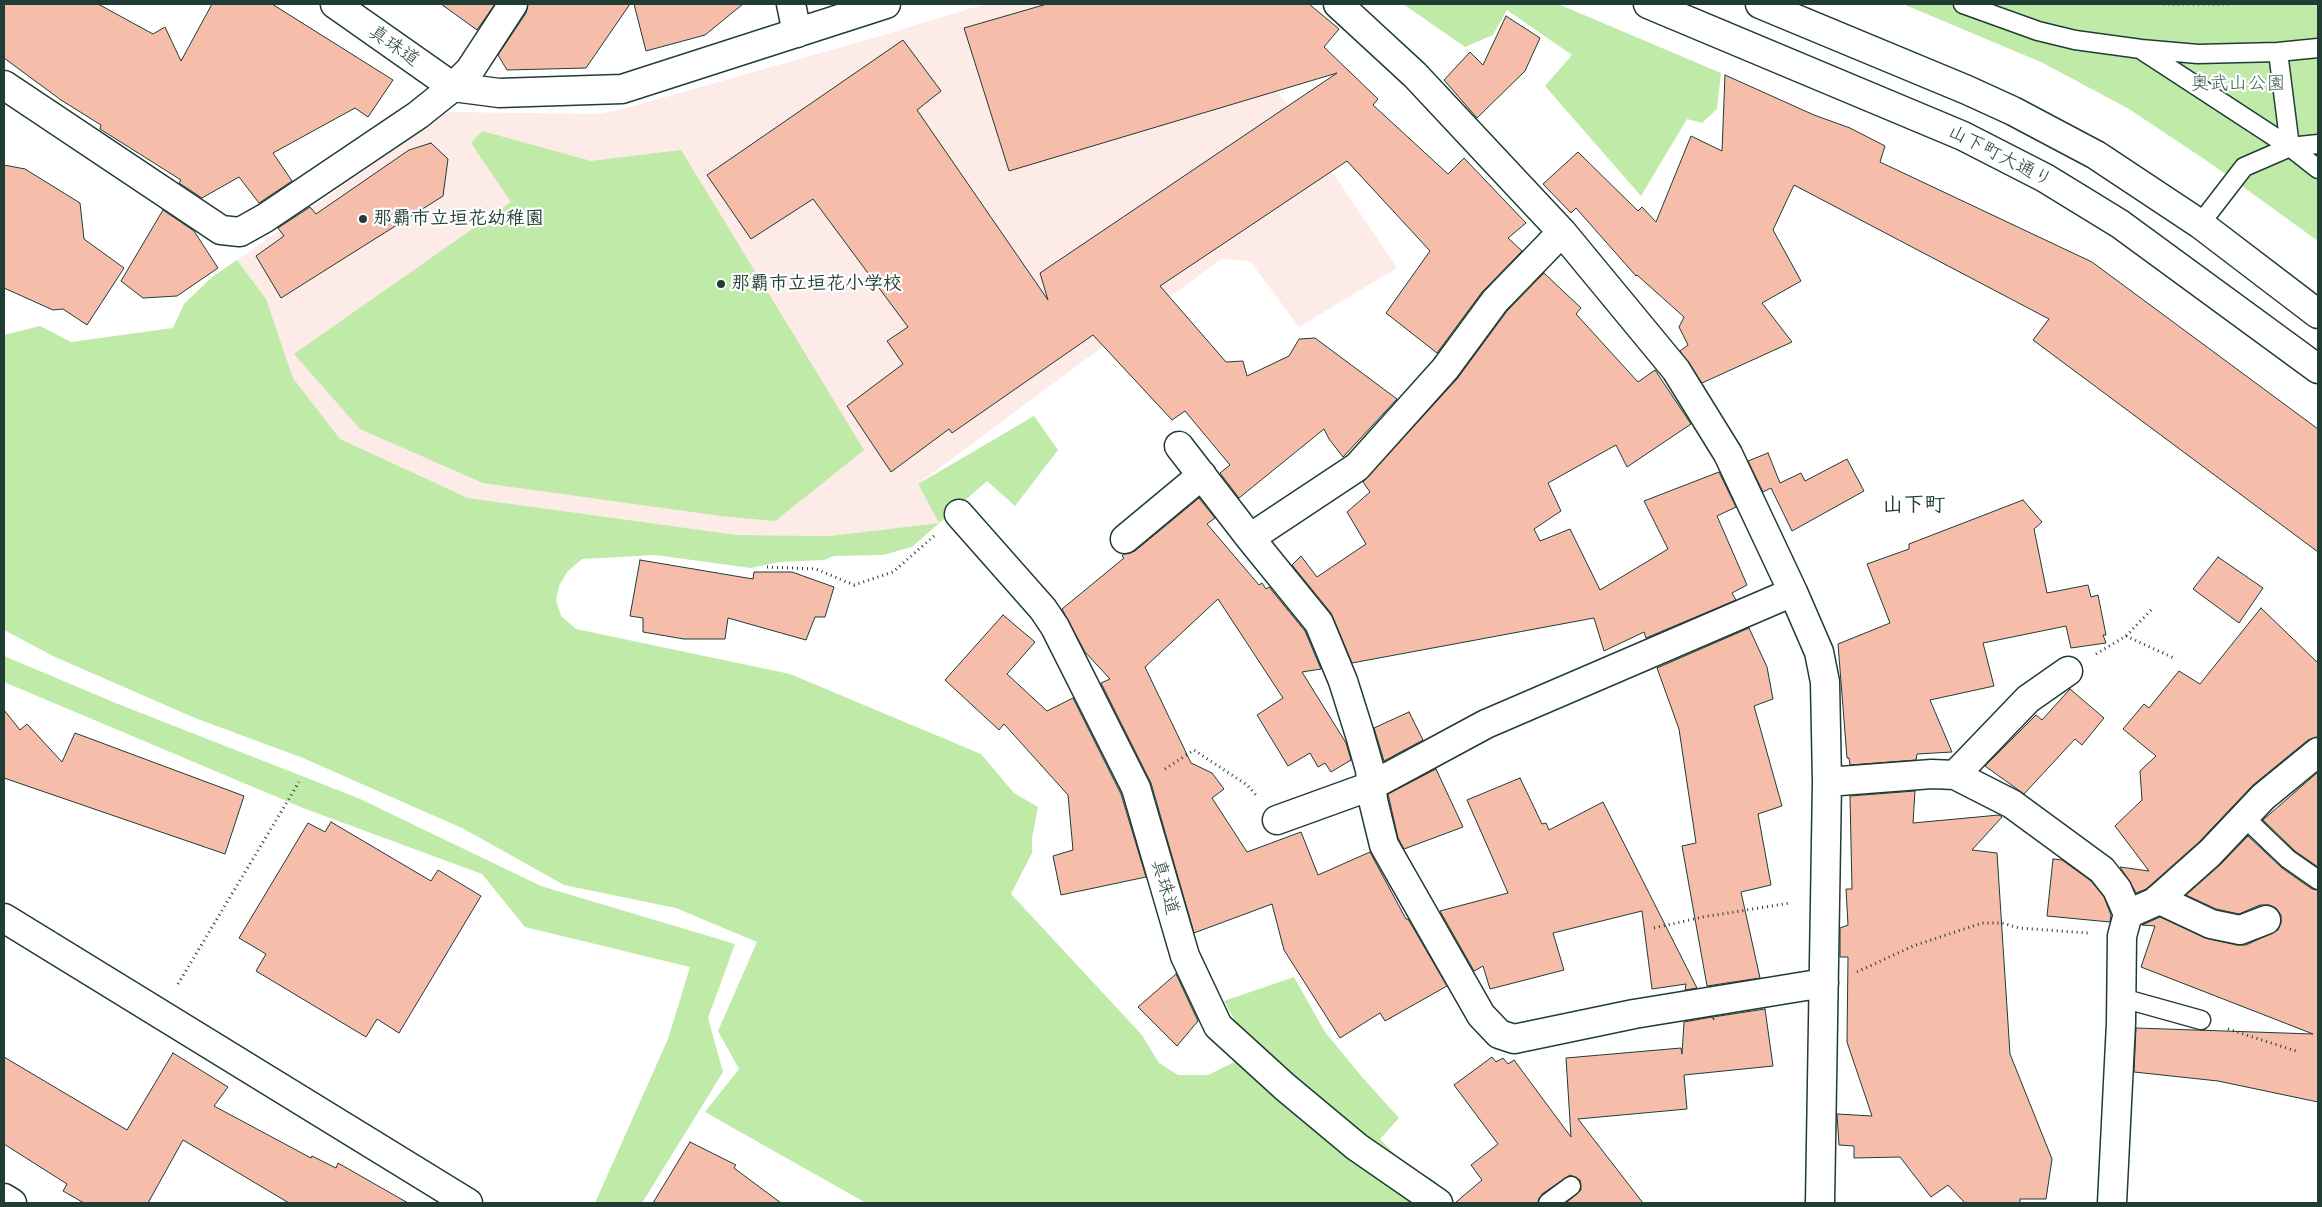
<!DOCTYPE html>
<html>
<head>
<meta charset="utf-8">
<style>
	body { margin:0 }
	#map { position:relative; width:2322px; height:1207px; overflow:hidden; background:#fff; font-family:"Comic Neue",sans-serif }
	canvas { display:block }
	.frame { position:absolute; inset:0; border:5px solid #1f3d34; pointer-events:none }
</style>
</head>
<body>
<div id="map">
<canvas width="2322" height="1207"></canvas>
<div class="frame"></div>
</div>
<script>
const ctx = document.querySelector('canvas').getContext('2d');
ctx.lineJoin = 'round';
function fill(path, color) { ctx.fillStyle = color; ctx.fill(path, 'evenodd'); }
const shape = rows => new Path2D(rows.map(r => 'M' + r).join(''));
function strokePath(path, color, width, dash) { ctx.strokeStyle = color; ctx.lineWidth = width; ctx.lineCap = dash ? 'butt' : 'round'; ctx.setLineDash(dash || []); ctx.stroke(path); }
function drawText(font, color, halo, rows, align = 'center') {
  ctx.font = font + ' "Comic Neue","Klee One",sans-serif'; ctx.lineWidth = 4.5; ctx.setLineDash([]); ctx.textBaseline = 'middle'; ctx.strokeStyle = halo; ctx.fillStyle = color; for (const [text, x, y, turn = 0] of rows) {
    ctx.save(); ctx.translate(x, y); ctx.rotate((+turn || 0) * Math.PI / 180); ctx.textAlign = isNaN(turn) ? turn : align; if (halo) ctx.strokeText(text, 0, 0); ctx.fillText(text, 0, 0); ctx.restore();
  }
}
fill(shape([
	[985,4,1219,4,1397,268,1299,327,1250,261,1221,259,918,484,939,523,830,536,737,535,468,498,340,439,293,378,266,299,237,260,448,112,597,114,623,109,877,37]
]), '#fcebe6');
fill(shape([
	[1403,4,1558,4,1721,73,1717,109,1702,123,1687,119,1641,196,1545,86,1572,55,1507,10,1493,35,1465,47],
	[1903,4,2318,4,2318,241,2210,163,2129,109,2043,63],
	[482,131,591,161,681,150,864,450,775,521,721,516,483,483,360,429,294,354,511,202,471,143],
	[237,260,266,299,293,378,340,439,468,498,737,535,830,536,939,523,918,484,1034,416,1058,450,1015,506,987,481,912,547,883,555,834,556,824,560,779,562,751,568,655,555,582,559,567,572,559,586,556,600,561,616,576,629,790,674,981,754,1014,793,1038,807,1032,838,1032,853,1011,894,1142,1035,1159,1063,1178,1075,1208,1075,1253,1053,1224,1001,1294,977,1325,1032,1362,1077,1399,1118,1380,1139,1400,1160,1436,1182,1456,1203,866,1203,705,1112,739,1069,718,1031,757,942,676,908,564,885,464,829,303,758,195,718,55,657,4,630,4,335,40,326,71,342,173,328,184,304,212,277],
	[4,656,118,704,358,798,541,886,735,944,708,1018,723,1072,642,1203,595,1203,668,1039,690,967,525,927,482,874,303,808,4,682]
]), '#bfeaa7');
const building = shape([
	[4,4,98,4,153,34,165,27,181,61,212,4,272,4,393,80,368,117,355,108,273,153,292,181,259,203,239,177,202,198,179,183,181,180,100,129,101,125,61,100,4,58,4,4],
	[441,4,495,4,477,30,441,4],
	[528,4,630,4,586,68,507,70,498,55,526,13,528,4],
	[634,4,743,4,705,35,646,51,634,4],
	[1047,4,1309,4,1339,29,1324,47,1378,99,1373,105,1448,174,1464,158,1526,223,1508,238,1522,251,1482,292,1437,353,1386,313,1430,251,1347,161,1160,286,1226,362,1243,361,1247,376,1289,356,1299,339,1315,338,1397,399,1343,457,1329,439,1324,429,1239,498,1220,473,1230,465,1185,411,1172,420,1093,335,952,433,949,429,891,472,847,406,903,364,887,341,908,327,813,199,751,239,707,175,903,40,941,91,917,110,1048,300,1040,273,1337,73,1009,171,964,28,1047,4],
	[1506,16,1540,38,1525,71,1477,118,1444,80,1470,52,1483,65,1506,16],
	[1725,75,1814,115,1850,128,1885,146,1880,162,2092,262,2318,429,2318,552,2033,340,2049,319,1794,185,1773,230,1801,281,1762,303,1792,342,1702,383,1680,351,1688,345,1679,327,1684,317,1637,275,1636,276,1576,208,1571,213,1543,184,1578,152,1638,211,1642,207,1656,222,1691,136,1722,151,1725,75],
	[431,143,448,159,443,196,281,298,256,256,284,236,278,228,310,207,316,214,409,150,431,143],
	[4,165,25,169,80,203,84,239,124,268,87,325,63,309,53,310,4,288,4,165],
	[163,210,194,231,218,268,177,296,143,298,121,281,163,210],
	[1544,273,1581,308,1576,314,1638,382,1655,370,1691,424,1627,467,1616,445,1548,483,1561,511,1534,529,1540,541,1570,529,1600,590,1668,549,1644,501,1719,472,1736,507,1717,516,1747,585,1732,593,1736,600,1646,638,1644,632,1604,651,1594,618,1352,663,1331,613,1292,565,1301,556,1317,577,1366,544,1347,512,1370,492,1363,482,1457,379,1507,311,1544,273],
	[1768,453,1780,483,1801,473,1805,481,1847,459,1864,491,1792,531,1771,488,1763,492,1748,461,1768,453],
	[1199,498,1215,518,1207,524,1259,585,1262,583,1266,589,1269,587,1305,631,1321,669,1302,672,1346,743,1351,760,1331,772,1325,763,1318,767,1310,753,1288,766,1257,715,1283,698,1218,599,1145,667,1191,763,1212,773,1224,789,1212,798,1247,852,1301,832,1318,875,1370,852,1406,919,1408,919,1447,986,1385,1021,1380,1013,1340,1038,1284,950,1272,904,1194,933,1151,783,1101,683,1110,679,1085,652,1062,609,1124,558,1122,556,1124,554,1135,551,1199,498],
	[2023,500,2042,522,2034,529,2047,593,2088,585,2091,597,2098,595,2106,635,2103,635,2106,643,2071,648,2066,626,1983,643,1994,686,1930,700,1952,752,1917,754,1916,760,1850,765,1849,758,1847,758,1838,644,1890,623,1867,564,1909,549,1909,544,2023,500],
	[2218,557,2263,588,2239,623,2193,589,2218,557],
	[640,560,753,579,754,572,792,572,834,587,825,617,815,617,806,640,728,618,725,639,684,639,643,632,643,618,630,616,640,560],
	[2261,608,2318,663,2318,737,2308,740,2253,785,2199,842,2146,889,2136,893,2129,880,2120,867,2149,871,2115,826,2142,800,2140,771,2156,756,2123,729,2144,704,2149,708,2179,671,2200,684,2261,608],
	[1003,615,1035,642,1007,674,1047,711,1073,698,1121,794,1146,877,1061,895,1053,856,1073,850,1068,795,1004,724,999,730,945,680,1003,615],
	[1749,628,1767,667,1773,699,1754,706,1782,806,1758,814,1771,885,1741,892,1760,978,1707,986,1682,846,1696,843,1679,729,1657,668,1749,628],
	[2070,689,2104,718,2082,745,2075,739,2024,794,1985,766,2036,715,2042,720,2070,689],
	[4,710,20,730,27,724,62,762,75,733,244,796,225,854,4,778,4,710],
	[1409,712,1423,740,1384,761,1374,728,1409,712],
	[1436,769,1463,827,1404,849,1398,838,1388,794,1436,769],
	[2318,772,2318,867,2295,851,2263,820,2318,772],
	[1520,778,1542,824,1546,823,1549,830,1603,802,1697,988,1685,990,1686,984,1652,989,1642,911,1553,933,1564,970,1490,989,1483,966,1474,971,1440,911,1508,893,1467,800,1520,778],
	[1915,791,1913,823,1999,815,2002,817,1972,850,1997,853,2010,1054,2052,1159,2046,1199,2020,1199,2020,1203,1965,1203,1948,1185,1931,1197,1900,1157,1854,1158,1854,1146,1839,1145,1837,1114,1872,1116,1847,1042,1848,957,1840,957,1840,928,1848,925,1846,889,1852,889,1850,796,1915,791],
	[331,822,431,881,438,870,481,896,399,1033,377,1019,366,1037,256,971,266,954,239,938,308,823,325,832,331,822],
	[2248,836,2282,868,2312,889,2318,890,2318,1102,2218,1081,2134,1072,2136,1028,2313,1034,2141,967,2155,926,2142,925,2160,917,2205,938,2237,945,2246,945,2278,930,2281,923,2281,915,2276,908,2269,905,2260,905,2239,914,2216,909,2186,895,2220,865,2248,836],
	[2053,859,2062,860,2091,881,2104,897,2111,915,2110,922,2047,916,2053,859],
	[1176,974,1198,1021,1177,1046,1138,1007,1176,974],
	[1765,1009,1773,1066,1684,1075,1687,1109,1578,1119,1643,1203,1566,1203,1581,1190,1580,1180,1570,1175,1542,1194,1538,1203,1455,1203,1482,1180,1471,1165,1498,1144,1454,1085,1492,1057,1496,1062,1503,1058,1508,1064,1514,1060,1571,1137,1566,1058,1681,1048,1682,1054,1684,1022,1712,1017,1714,1020,1713,1017,1765,1009],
	[173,1053,228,1087,214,1106,311,1158,312,1156,336,1168,338,1163,408,1203,289,1203,183,1140,148,1203,84,1203,63,1191,67,1184,4,1144,4,1057,127,1130,173,1053],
	[690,1142,736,1165,734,1168,781,1203,653,1203,690,1142]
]);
fill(building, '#f5bdaa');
strokePath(building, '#1f3d34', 1);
const lane = shape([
	[1963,4,2038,31,2075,40,2141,49,2198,54,2278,52,2318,48],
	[2143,51,2290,147,2318,169],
	[2290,147,2318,144],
	[2200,224,2244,167,2290,147,2278,52],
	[2244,817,2288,859,2318,880],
	[2122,998,2201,1020],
	[1548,1203,1571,1186]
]);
const street = shape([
	[335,4,453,87,499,93,622,89,886,4],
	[791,4,797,33],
	[1338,4,1415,75,1562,232,1676,370,1728,454,1793,592,1819,652,1825,682,1827,782,1820,1203],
	[4,85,221,230,240,232,265,218,418,115,453,87,470,70,513,4],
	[1179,446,1250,538,1319,623,1343,681,1360,735,1370,770,1373,800,1384,845,1481,1015,1499,1034,1514,1039,1634,1014,1824,983],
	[959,514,1043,609,1055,627,1136,788,1185,956,1218,1026,1285,1087,1357,1147,1438,1203],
	[1250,538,1357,467,1445,369,1495,301,1562,232],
	[1125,539,1202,475],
	[1955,775,2028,699,2068,671],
	[1827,782,1932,774,1955,775,2012,804,2102,870,2117,889,2128,914,2122,936,2121,1023,2112,1203],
	[1277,820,1371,786,1486,724,1793,592],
	[2158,899,2211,924,2240,930,2266,920],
	[2128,914,2155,902,2210,853,2263,797,2318,752],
	[4,918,468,1203]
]);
const secondary = shape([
	[4,1198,12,1203]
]);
const primary = shape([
	[1648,4,1963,136,2045,178,2120,224,2318,369],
	[1760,4,1967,90,2013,111,2096,155,2200,224,2318,314]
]);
strokePath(lane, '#1f3d34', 21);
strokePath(street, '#1f3d34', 31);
strokePath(secondary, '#1f3d34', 31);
strokePath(primary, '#1f3d34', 31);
strokePath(shape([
	[2163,4,2230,4],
	[767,567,816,569,854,585,893,572,934,536],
	[2126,636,2176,659],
	[2096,654,2126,636,2153,608],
	[1165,769,1194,750,1247,785,1256,795],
	[1654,928,1703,917,1790,903],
	[1857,972,1913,946,1982,923,2002,923,2019,928,2088,933],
	[178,984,299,782],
	[2228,1029,2299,1052]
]), '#1f3d34', 3, [1, 4]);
strokePath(lane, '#fff', 18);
strokePath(street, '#fff', 28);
strokePath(secondary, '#fff', 28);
strokePath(primary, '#fff', 28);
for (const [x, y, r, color] of [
	[363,219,5,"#1f3d34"],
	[721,284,5,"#1f3d34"]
]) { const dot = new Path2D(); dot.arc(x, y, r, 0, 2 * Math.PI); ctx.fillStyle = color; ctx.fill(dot); strokePath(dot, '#fff', 2); }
drawText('19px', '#1f3d34', '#fff', [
	["真珠道",394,46,35],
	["山下町大通り",2000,156,27],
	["真珠道",1165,887,74]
]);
drawText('19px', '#3f604b', '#fff', [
	["奥武山公園",2238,84]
]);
drawText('bold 19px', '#1f3d34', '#fff', [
	["那覇市立垣花幼稚園",373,219],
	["那覇市立垣花小学校",731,284]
], 'left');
drawText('bold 21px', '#1f3d34', '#fff', [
	["山下町",1914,505]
]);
</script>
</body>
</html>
